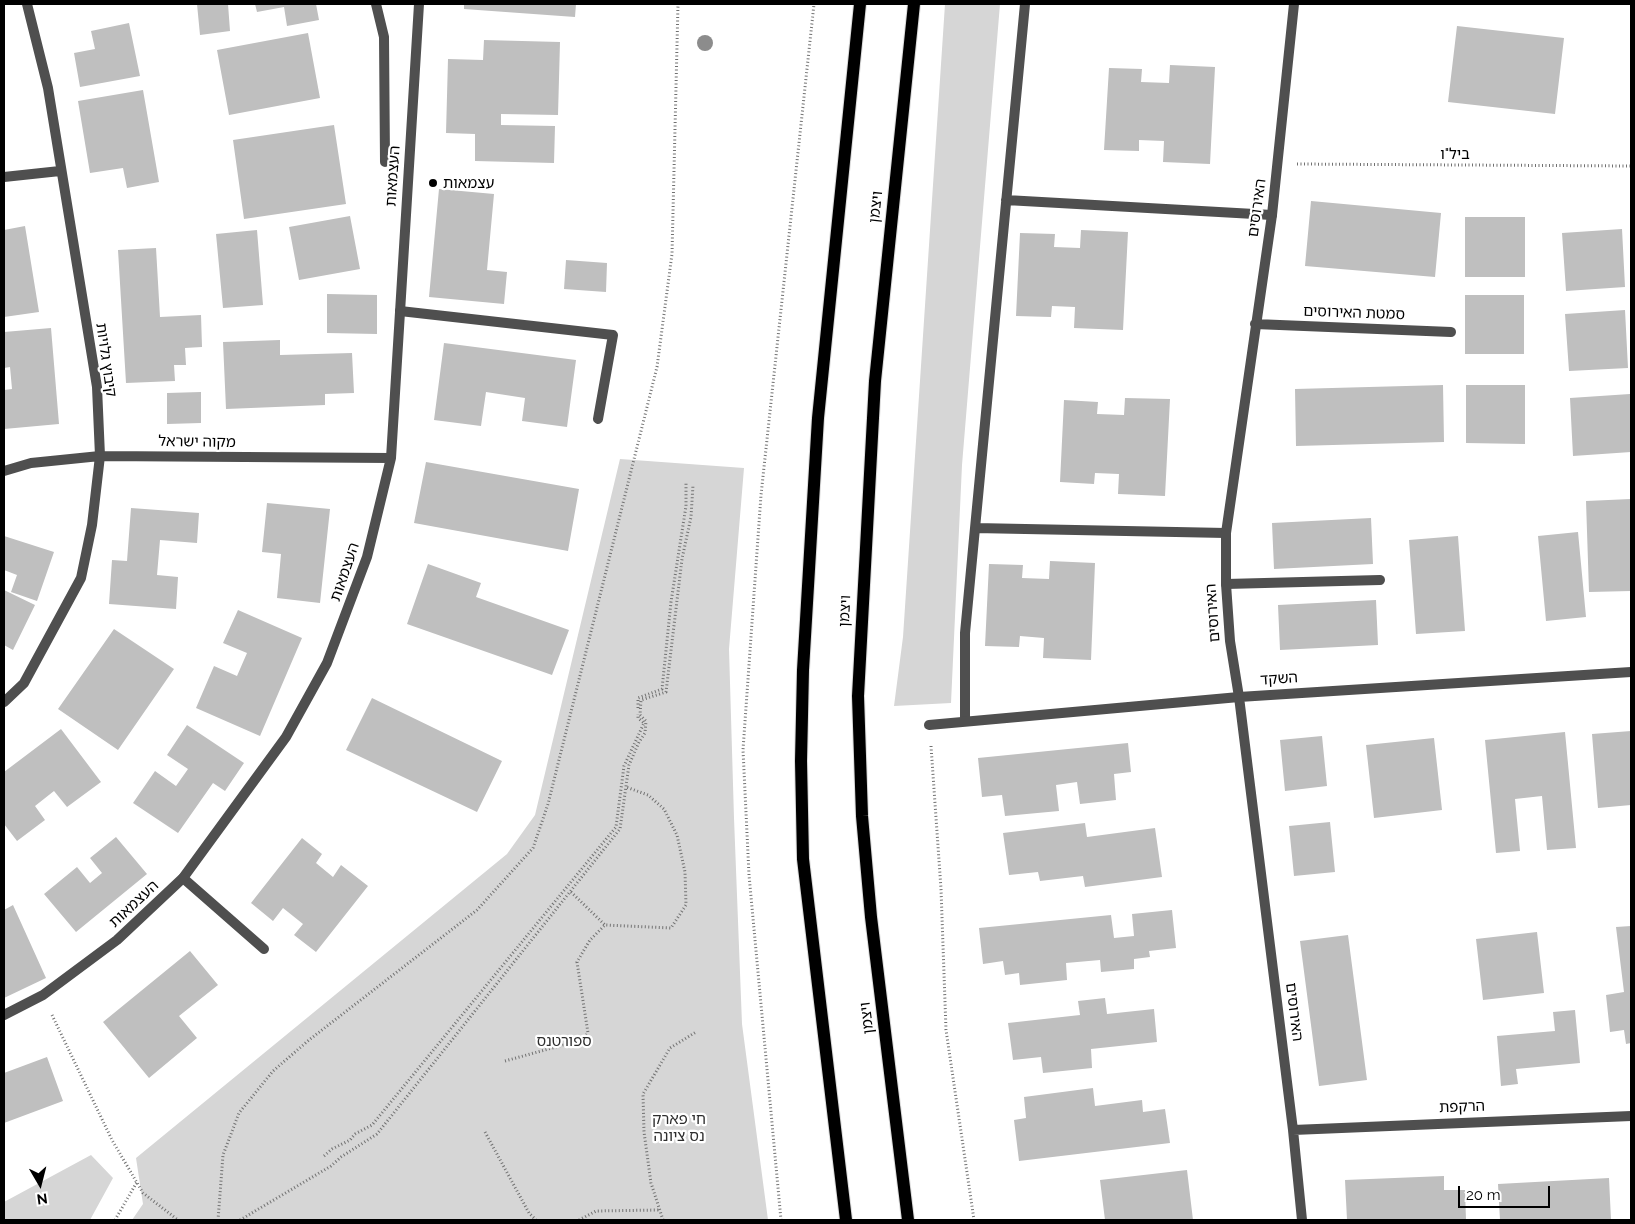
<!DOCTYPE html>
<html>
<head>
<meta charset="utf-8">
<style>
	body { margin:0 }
	#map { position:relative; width:1635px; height:1224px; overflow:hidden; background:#fff; font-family:Raleway,sans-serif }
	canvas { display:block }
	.frame { position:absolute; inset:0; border:5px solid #000; pointer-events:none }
	.north { position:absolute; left:15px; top:1159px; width:50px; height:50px; -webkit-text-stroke:4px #fff; paint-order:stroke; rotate:172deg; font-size:14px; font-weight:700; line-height:20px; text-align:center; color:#000 }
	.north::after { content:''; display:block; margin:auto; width:18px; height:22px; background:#000; clip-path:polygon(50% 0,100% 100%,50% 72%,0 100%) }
	.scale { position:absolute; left:1458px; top:1186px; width:92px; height:22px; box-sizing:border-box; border:2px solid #000; border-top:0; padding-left:6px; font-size:15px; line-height:18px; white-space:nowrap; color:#000; -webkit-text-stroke:4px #fff; paint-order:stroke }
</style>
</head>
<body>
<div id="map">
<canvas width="1635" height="1224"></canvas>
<div class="frame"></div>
<div class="north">N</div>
<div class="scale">20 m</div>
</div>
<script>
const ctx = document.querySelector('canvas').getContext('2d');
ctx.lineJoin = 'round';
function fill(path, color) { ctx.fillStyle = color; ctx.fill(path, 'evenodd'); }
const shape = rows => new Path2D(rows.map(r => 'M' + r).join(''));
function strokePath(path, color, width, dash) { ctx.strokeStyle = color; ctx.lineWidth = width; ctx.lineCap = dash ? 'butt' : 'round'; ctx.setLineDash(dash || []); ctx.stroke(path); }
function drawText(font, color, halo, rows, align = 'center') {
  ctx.font = font + ' Raleway,"Noto Sans Hebrew",sans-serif'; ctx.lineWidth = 4.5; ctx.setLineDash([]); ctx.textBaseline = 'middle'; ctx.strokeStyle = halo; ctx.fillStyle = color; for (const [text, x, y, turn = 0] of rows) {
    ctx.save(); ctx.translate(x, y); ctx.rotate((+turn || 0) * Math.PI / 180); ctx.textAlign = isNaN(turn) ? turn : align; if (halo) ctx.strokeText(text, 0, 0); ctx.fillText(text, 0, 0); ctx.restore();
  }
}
fill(shape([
	[945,4,1000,4,962,465,951,703,894,706,903,637],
	[620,459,744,468,729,649,734,818,742,1024,768,1220,132,1220,143,1204,136,1158,507,854,535,815],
	[91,1155,113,1178,90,1220,4,1220,4,1202]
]), '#d6d6d6');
fill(shape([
	[197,4,228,4,230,31,200,35],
	[255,4,316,4,319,20,287,26,284,7,257,12],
	[464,4,576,4,575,17,464,9],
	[129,23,140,76,80,87,74,53,95,49,91,31],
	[1457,26,1564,38,1555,114,1448,102],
	[308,33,320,98,229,115,217,50],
	[484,40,560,42,558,115,501,114,501,125,555,126,554,163,475,161,475,134,446,133,448,59,483,60],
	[1170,65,1215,67,1210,164,1163,162,1164,141,1139,140,1139,151,1104,150,1109,68,1142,69,1141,82,1169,83],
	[143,90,159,182,127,188,123,168,90,173,78,101],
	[334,125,346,204,244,219,233,140],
	[439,189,494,194,487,270,507,272,504,304,429,297],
	[1311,201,1441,213,1435,277,1305,266],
	[350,216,360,269,299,280,289,227],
	[1465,217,1525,217,1525,277,1465,277],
	[25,226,39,312,4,317,4,230],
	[1622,229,1625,287,1566,291,1562,233],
	[257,230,263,305,223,308,216,234],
	[1081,230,1128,232,1123,330,1074,328,1075,307,1052,306,1051,317,1016,316,1020,233,1055,234,1054,247,1080,248],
	[156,248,160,317,201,315,202,347,185,348,186,365,174,365,175,381,126,383,118,250],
	[566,260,607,263,606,292,564,289],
	[327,294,377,295,377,334,327,333],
	[1465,295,1524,295,1524,354,1465,354],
	[1625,310,1628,368,1569,371,1565,314],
	[51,328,59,424,4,429,4,390,12,389,10,367,4,368,4,332],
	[280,340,280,355,352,353,354,393,325,394,325,405,226,409,223,342],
	[444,343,576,360,567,427,522,421,525,398,486,392,481,426,434,420],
	[1443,385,1444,442,1296,446,1295,389],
	[1466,385,1525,385,1525,444,1466,443],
	[201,392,201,423,167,424,167,393],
	[1630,394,1631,452,1573,456,1570,398],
	[1125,398,1170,399,1165,496,1118,494,1119,474,1095,473,1094,484,1060,482,1064,400,1098,402,1097,414,1124,415],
	[426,462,579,489,568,551,414,523],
	[1631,499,1631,591,1589,592,1586,501],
	[267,503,330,509,320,603,277,598,281,554,262,552],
	[131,508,199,513,197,543,160,540,157,575,178,577,176,609,109,604,112,560,127,561],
	[1371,518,1373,564,1274,569,1272,523],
	[1578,532,1586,617,1546,621,1538,536],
	[4,536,54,552,37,601,11,592,17,575,4,570],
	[1458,536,1465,631,1416,634,1409,540],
	[1050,561,1095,563,1091,660,1043,658,1044,638,1020,636,1019,647,985,646,989,564,1023,565,1022,578,1049,579],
	[428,564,481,583,476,597,569,630,552,675,407,624],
	[4,590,35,605,13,650,4,645],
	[1376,600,1378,645,1280,650,1278,605],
	[238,610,302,638,260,736,196,708,214,666,237,676,247,653,223,643],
	[114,629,174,669,118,750,58,709],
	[372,698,502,761,477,812,346,750],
	[187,725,244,763,225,791,213,783,178,833,133,803,155,771,176,786,188,769,167,755],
	[61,729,101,782,67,807,54,791,35,806,45,820,17,841,4,824,4,772],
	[1631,731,1631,805,1598,808,1592,734],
	[1565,732,1576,848,1547,850,1542,796,1515,799,1520,851,1496,853,1485,740],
	[1322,736,1327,786,1285,791,1280,740],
	[1434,738,1442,810,1374,818,1366,745],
	[1128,743,1131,772,1114,774,1116,800,1080,804,1077,782,1056,785,1059,811,1005,816,1002,795,982,797,978,758],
	[1330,822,1335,872,1294,876,1289,826],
	[1085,823,1087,837,1155,828,1162,877,1085,887,1083,876,1040,881,1038,872,1009,875,1003,833],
	[116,837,147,874,76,932,44,894,77,867,90,883,102,873,90,858],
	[302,838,322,854,316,863,333,877,341,865,368,886,316,952,294,935,303,924,283,908,273,921,251,903],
	[13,905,46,978,4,998,4,910],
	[1172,910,1176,948,1149,951,1150,957,1134,959,1134,969,1101,972,1100,960,1066,963,1067,980,1020,985,1019,973,1005,975,1003,961,983,964,979,928,1111,915,1114,938,1134,936,1132,914],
	[1631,926,1631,1043,1626,1044,1624,1030,1610,1032,1606,995,1624,992,1616,927],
	[1537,932,1544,993,1483,1000,1476,939],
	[1348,935,1367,1080,1319,1086,1300,941],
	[190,951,218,985,179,1016,197,1038,149,1078,103,1022],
	[1105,998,1107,1014,1154,1009,1157,1042,1091,1049,1092,1068,1043,1073,1041,1057,1013,1060,1008,1023,1080,1015,1078,1001],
	[1575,1010,1580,1063,1516,1069,1518,1084,1501,1086,1497,1036,1555,1031,1553,1012],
	[47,1057,63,1101,4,1123,4,1073],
	[1093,1088,1095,1106,1142,1100,1143,1112,1165,1109,1170,1143,1019,1161,1014,1120,1026,1118,1024,1097],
	[1187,1170,1193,1220,1105,1220,1100,1180],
	[1444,1176,1444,1190,1465,1190,1466,1220,1347,1220,1345,1180],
	[1609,1178,1611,1220,1500,1220,1498,1184]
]), '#bfbfbf');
const primary = shape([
	[846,1220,803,859,801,761,803,670,818,418,860,4],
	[908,1220,871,917,862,816,858,696,875,381,914,4]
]);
strokePath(primary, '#dbdbdb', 14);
strokePath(shape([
	[1297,164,1631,166],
	[638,708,638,698,662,689,671,602,686,506,686,483],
	[931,746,941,889,946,1030,974,1220],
	[571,892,605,925],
	[52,1015,112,1140,143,1193,178,1220],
	[505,1061,563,1045,578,1044,588,1033,577,962,590,940,605,925,671,928,686,905,685,872,677,835,664,809,648,795,626,787],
	[485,1132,529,1213,536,1220],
	[324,1156,332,1149,350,1140,355,1134,372,1125,616,827,624,766,644,723,638,718,638,714],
	[115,1220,137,1182],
	[218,1220,223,1155,239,1113,273,1071,309,1040,477,910,533,848,548,804,657,367,672,254,678,4],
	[240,1220,331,1166,341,1157,377,1134,620,829,629,765,639,742,645,733,646,721,640,715,641,700,666,692,682,559,691,517,693,485],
	[579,1220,596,1211,659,1210],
	[663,1220,651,1183,644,1132,643,1094,670,1048,696,1032],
	[781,1220,749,875,743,750,761,495,814,4]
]), '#717171', 3, [1, 2.5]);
strokePath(shape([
	[376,4,384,37,385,162],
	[1006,200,1272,215],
	[400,311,613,335,598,419],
	[975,528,1226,533],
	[1226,584,1380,580],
	[965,721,965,633,1025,4],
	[183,878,264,949]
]), '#4f4f4f', 10);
strokePath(shape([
	[1294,4,1272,215,1226,533,1226,584,1230,641,1239,697,1293,1130,1302,1220],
	[4,177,60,171],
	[1255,324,1451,332],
	[4,471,31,463,100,456,391,458],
	[4,702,24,683,81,578,92,525,100,456,97,387,48,88,27,4],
	[929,725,1239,697,1631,672],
	[4,1015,43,995,117,940,183,878,286,737,327,663,367,557,391,458,419,4],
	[1293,1130,1631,1116]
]), '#4f4f4f', 10);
strokePath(primary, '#000', 12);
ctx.fillStyle = '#8c8c8c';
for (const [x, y] of [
	[705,43]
]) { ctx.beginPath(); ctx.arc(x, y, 8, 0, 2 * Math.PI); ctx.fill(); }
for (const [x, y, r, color] of [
	[433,183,5,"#000"]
]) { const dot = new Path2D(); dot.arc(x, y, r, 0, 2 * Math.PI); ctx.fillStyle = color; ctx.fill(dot); strokePath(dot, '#fff', 2); }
drawText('15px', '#000', '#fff', [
	["ביל\"ו",1455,154],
	["העצמאות",393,176,-86],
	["ויצמן",876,207,-84],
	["האירוסים",1257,208,-82],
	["סמטת האירוסים",1354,313,2],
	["קיבוץ גלויות",106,360,82],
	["מקוה ישראל",197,442,1],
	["העצמאות",345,572,-71],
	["ויצמן",845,611,-87],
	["האירוסים",1213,613,-94],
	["השקד",1279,679,-4],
	["העצמאות",134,904,-43],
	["האירוסים",1294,1012,83],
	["ויצמן",867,1018,-97],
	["הרקפת",1462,1107,-2]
]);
drawText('15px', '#000', '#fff', [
	["עצמאות",443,183]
], 'left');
drawText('15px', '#2d2d2d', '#fff', [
	["ספורטנס",564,1041],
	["חי פארק",679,1119],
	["נס ציונה",679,1136]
]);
</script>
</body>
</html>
